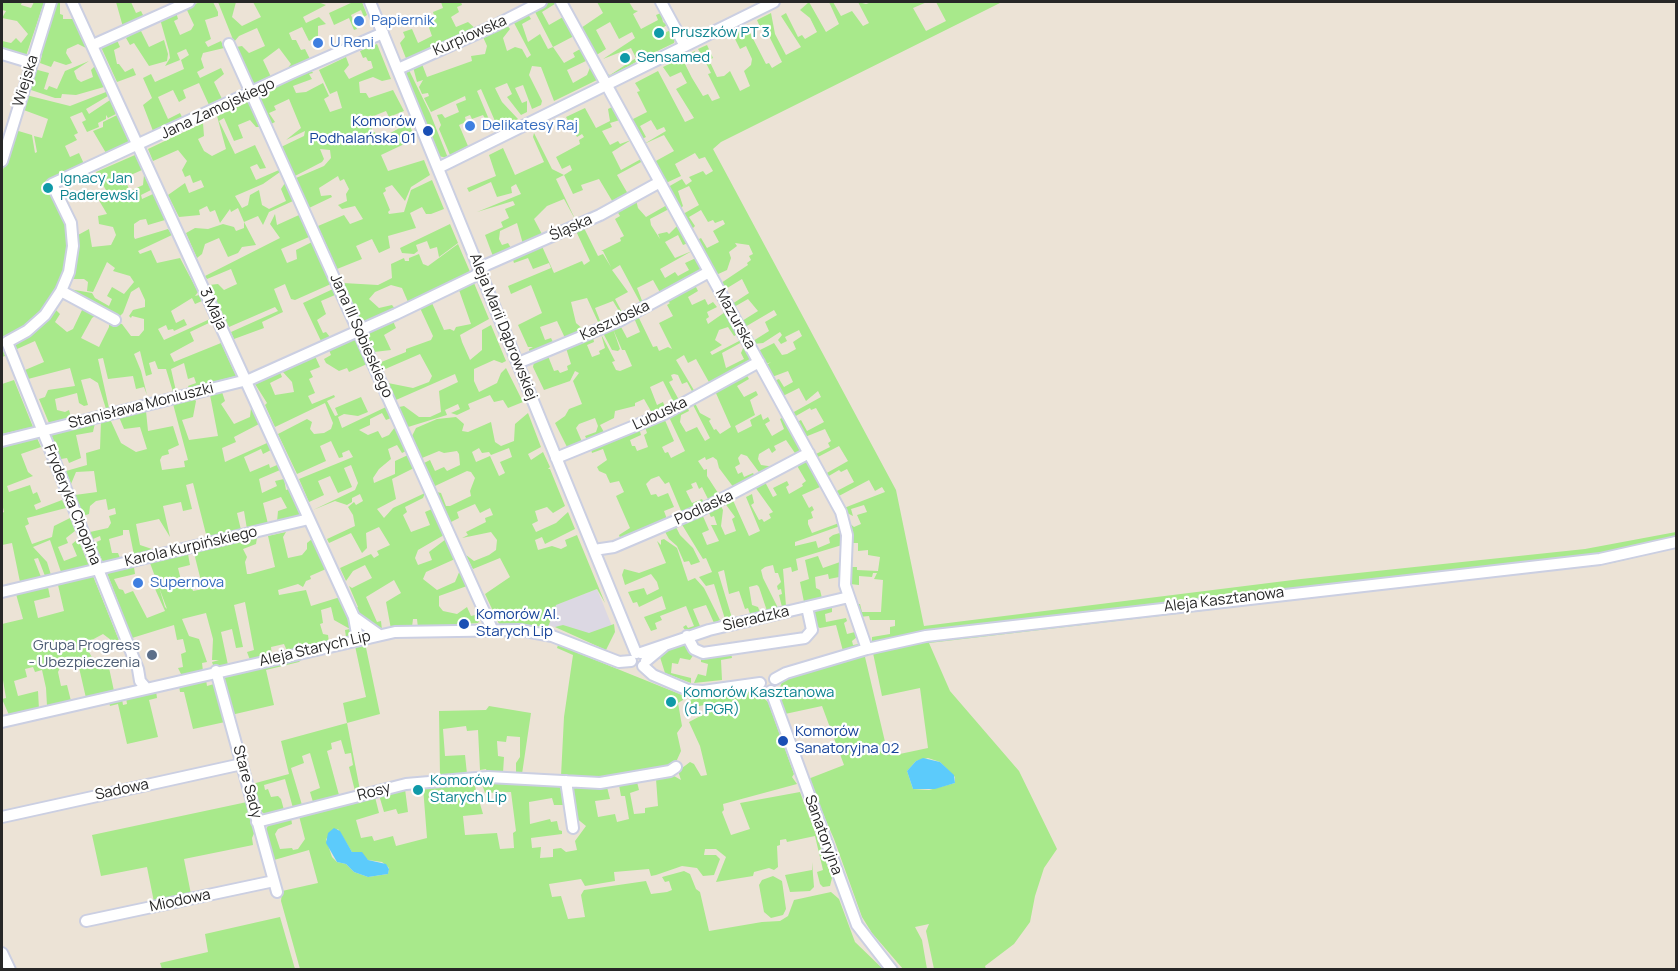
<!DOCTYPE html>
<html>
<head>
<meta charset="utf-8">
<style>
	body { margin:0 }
	#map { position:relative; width:1678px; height:971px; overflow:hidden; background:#ece3d6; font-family:Manrope,sans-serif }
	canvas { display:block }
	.frame { position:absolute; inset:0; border:3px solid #272727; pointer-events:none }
</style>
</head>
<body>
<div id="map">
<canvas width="1678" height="971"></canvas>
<div class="frame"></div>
</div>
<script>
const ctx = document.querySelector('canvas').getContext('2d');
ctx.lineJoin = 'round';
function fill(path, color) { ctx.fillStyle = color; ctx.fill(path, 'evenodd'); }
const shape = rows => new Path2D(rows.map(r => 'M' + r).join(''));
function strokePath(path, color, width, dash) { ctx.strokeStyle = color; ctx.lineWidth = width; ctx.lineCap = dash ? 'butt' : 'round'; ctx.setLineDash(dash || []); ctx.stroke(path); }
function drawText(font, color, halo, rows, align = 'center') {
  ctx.font = font + ' Manrope,sans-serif'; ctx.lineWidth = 4.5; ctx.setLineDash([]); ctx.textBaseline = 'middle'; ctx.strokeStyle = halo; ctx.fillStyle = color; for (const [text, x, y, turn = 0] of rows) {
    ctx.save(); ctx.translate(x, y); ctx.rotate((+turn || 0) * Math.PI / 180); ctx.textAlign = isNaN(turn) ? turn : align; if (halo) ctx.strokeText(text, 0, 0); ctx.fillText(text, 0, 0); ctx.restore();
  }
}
fill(shape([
	[597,589,614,631,590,641,549,625,555,605]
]), '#dcd8e3');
fill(shape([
	[2,2,22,2,21,5,31,8,34,2,44,2,26,56,2,48,2,41,11,43,16,38,21,43,28,34,17,21,2,18,6,11,2,10],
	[55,2,60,2,60,14,63,15,63,19,73,19,86,48,78,44,67,49,66,53,72,63,66,65,54,61,51,67,40,63,42,55,39,53],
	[116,2,131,2,136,13,141,11,144,17,123,27],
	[200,2,213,2,218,12,218,16,205,20,211,39,205,42,208,47,221,41,224,48,203,53,201,59,204,68,197,72,200,78,221,68,224,74,214,82,222,99,209,105,199,83,183,90,186,98,179,102,173,90,158,97,168,119,180,113,182,117,153,131,143,105,152,98,143,78,151,74,155,82,184,69,181,60,189,55,186,49,177,53,180,60,165,66,170,58,169,51,160,19,176,12,178,19,174,21,180,35,191,30,194,25,186,8],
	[218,2,236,2,232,17,242,26,261,17,253,2,318,2,326,5,303,17,306,23,319,17,326,24,318,26,318,36,309,41,302,27,289,33,292,40,296,40,301,50,305,49,310,59,286,70,291,64,279,48,263,60,271,77,253,85,236,47,242,46,249,53,265,46,257,28,239,36,234,42],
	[353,2,362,2,367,15,364,17,361,10,351,15,357,29,354,30,349,18,334,25,329,13],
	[441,2,461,2,462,5,457,7,459,12,451,17,456,27,468,22,476,29,407,61,400,43,405,37,403,32,412,29,418,43,432,36,427,22,435,19,433,12,443,8],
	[546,2,558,2,542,12,549,25,563,17,574,36,553,47,533,8],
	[597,2,629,2,634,10,638,11,633,14,641,29,658,20,656,15,661,13,663,22,667,25,656,32,658,37,670,30,675,39,674,43,641,59,629,66,609,76,606,73,610,75,636,58,631,48,603,59,635,38,632,32,619,39,610,22,596,30,606,49,595,56,581,28,603,13],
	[809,2,826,32,839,24,829,2,833,2,841,16,852,11,863,26,869,23,858,2,866,4,872,2,927,2,913,8,926,31,946,21,936,2,1002,2,721,142,713,149,896,490,924,626,1301,579,1585,549,1676,532,1676,538,1608,554,1298,588,871,643,868,641,872,641,872,637,890,634,890,627,895,626,895,620,870,620,869,616,859,617,857,604,860,604,862,612,881,612,883,580,874,579,877,573,873,573,872,577,859,576,859,585,850,584,849,572,851,567,857,567,857,570,878,571,880,557,868,555,868,550,858,551,858,543,851,543,848,522,854,527,861,524,857,515,867,512,864,505,851,509,853,516,845,512,844,508,885,492,882,487,875,491,869,480,837,497,835,492,854,482,847,469,841,472,839,470,827,477,825,474,848,461,839,446,816,458,814,455,830,447,828,443,831,441,825,429,805,437,797,422,801,420,807,431,824,422,816,408,811,410,810,408,794,417,792,413,821,397,818,391,806,401,799,388,783,396,774,381,779,379,784,387,793,382,788,371,772,377,765,366,771,362,764,365,758,351,774,343,782,355,787,354,796,349,793,342,802,336,799,330,785,337,787,341,781,344,778,340,782,335,780,332,763,343,754,344,753,341,769,331,765,322,777,315,774,310,745,327,742,321,758,311,748,299,734,307,732,304,749,293,742,279,724,290,721,283,748,265,747,263,751,260,749,256,753,254,749,245,735,243,737,246,729,252,731,258,727,270,716,275,697,240,701,238,707,248,719,242,713,231,725,224,723,220,715,223,713,220,708,222,701,210,689,217,695,226,691,230,683,214,699,205,689,186,678,191,683,206,680,209,668,187,682,179,686,185,692,181,689,177,703,171,706,175,713,171,705,157,699,159,695,153,675,164,681,176,666,183,654,162,674,151,664,135,644,144,666,131,664,127,657,130,651,120,640,126,646,137,642,139,631,120,647,112,637,92,640,91,635,83,658,71,685,122,694,118,676,89,687,83,681,72,670,77,663,67,695,51,695,58,685,64,692,78,703,96,708,94,712,101,720,98,708,74,711,73,702,55,704,53,701,54,698,49,707,45,713,58,709,60,717,77,724,76,730,71,740,91,750,86,744,71,751,65,752,59,746,46,740,49,732,33,746,25,766,64,769,63,772,68,782,62,765,28,760,27,757,20,771,13,775,34,786,55,801,47,781,16,786,13,798,37,802,35,805,39,817,32,810,18,800,10],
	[528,14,531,19,522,24,528,42,540,34,548,49,553,47,564,63,575,57,573,53,582,48,588,60,567,70,573,83,587,75,591,65,597,80,554,101,541,67,532,66,529,75,542,101,541,105,532,109,523,85,515,88,522,103,527,101,527,112,521,115,507,97,512,94,507,83,495,88,502,102,518,119,498,128,481,89,477,91,493,129,491,130,483,115,472,119,470,115,465,117,466,122,459,125,468,146,450,155,439,129,441,125,437,115,442,114,445,118,459,112,456,104,466,100,465,96,431,112,424,98,429,96,428,93,422,94,419,87,423,80,417,82,413,67,422,64,427,77,472,61,471,56,485,54,487,46,483,37,507,25,510,29,503,38,507,51,515,47,522,49,527,58,531,55,513,21],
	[140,29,149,47,164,40,168,54,167,61,149,66,134,43,130,45,126,38],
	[117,40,120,47,114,50,117,64,119,64,125,72,133,68,136,75,117,82,101,47],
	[377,44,391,79,382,81,373,77,359,82,360,93,366,93,369,98,393,90,404,111,389,117,386,111,371,117,372,130,381,138,409,123,415,139,381,155,388,171,424,160,430,175,411,187,405,201,392,185,385,188,386,191,383,193,390,210,388,212,389,214,404,212,411,190,432,180,444,209,431,214,426,214,422,207,410,213,416,228,388,236,390,248,379,253,372,239,356,246,362,259,337,269,318,226,344,215,350,224,363,219,355,206,342,209,338,205,347,201,346,194,349,189,344,179,340,181,338,176,319,188,321,196,331,195,332,197,309,208,296,178,324,166,331,158,330,150,320,149,324,159,322,162,295,176,281,147,304,136,305,131,286,140,301,128,289,99,274,106,276,110,269,113,275,122,271,124,260,98,262,96,261,92,311,70,313,73,309,74,312,79,293,86,296,93,306,92,323,83,329,96,324,99,330,112,342,108,337,91,330,94,319,70,346,57,349,65,344,71,349,79,373,68,371,61,368,61,366,57,363,58,360,51],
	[89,61,74,71,77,79,81,82,93,77,91,70,95,66,104,87,76,95,62,94,61,98,55,98,28,89,34,69,49,73,44,89,47,90,49,86,57,89,65,71],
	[408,68,430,113,448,158,438,156,429,135,405,77],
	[106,92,108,96,86,109,89,114,110,100,116,114,108,118,106,115,106,119,98,123,99,127,87,132,82,122,86,120,82,112,70,117,78,133,74,135,77,140,65,146,70,157,79,153,84,164,55,177,70,237,66,274,49,304,3,350,5,356,2,357,2,173,15,130,32,135,35,153,37,152,34,136,42,138,48,119,21,109,26,95,70,106],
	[248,102,260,127,256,127,250,120,238,125,243,138,234,141,224,118,219,121,235,154,255,145,266,168,260,169,257,164,250,167,256,180,279,170,280,172,263,184,235,196,242,208,248,205,250,195,259,190,262,205,269,209,286,201,281,189,285,183,293,201,269,212,263,225,258,216,244,222,238,208,231,212,230,209,220,223,215,210,210,212,207,206,199,210,200,215,179,217,168,195,185,183,189,193,204,187,201,180,193,183,190,175,185,177,182,170,187,161,178,150,153,161,148,149,203,123,204,136,198,139,204,151,212,156,226,149,217,116],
	[612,107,620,120,610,123,612,127,602,131,610,145,618,141,620,144,631,140,612,152,621,170,641,159,643,161,617,175,628,194,614,204,599,179,581,185,583,190,573,194,564,175,556,179,576,221,564,199,547,206,534,219,543,236,523,244,517,223,500,231,499,239,502,245,508,243,511,248,494,259,485,235,503,227,501,222,509,218,505,209,515,205,513,201,477,212,521,194,516,184,511,187,512,193,497,197,491,182,469,192,467,188,496,176,489,155,503,148,515,175,544,162,533,137,534,133,552,169,564,175,572,170,570,165,562,169,556,157,580,144,579,140,584,137,582,134,577,137,566,117,585,108,596,128,610,121,608,109],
	[117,115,129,142,106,153,93,131,103,127,103,122],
	[135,155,142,170,124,178,130,191,143,185,144,175,151,190,141,195,142,199,153,194,165,220,148,225,146,219,140,220,134,224,134,237,135,239,168,229,172,235,138,251,140,254,151,250,157,263,180,258,198,292,195,296,199,295,202,301,195,304,192,298,171,311,176,323,184,319,187,325,174,331,173,329,168,330,166,325,158,329,164,340,210,319,211,322,190,332,194,341,170,354,174,362,221,343,236,376,189,388,188,386,196,383,194,377,188,379,184,363,171,369,176,391,173,392,166,369,158,369,155,361,149,363,152,374,146,376,140,351,134,354,141,371,147,395,144,387,136,389,133,376,108,379,103,358,98,359,109,408,106,409,98,383,90,378,81,380,88,405,84,406,79,403,77,393,55,399,57,410,65,412,69,410,71,417,49,423,39,399,45,397,48,390,75,386,70,368,28,379,25,370,44,362,35,341,17,349,15,345,29,336,55,309,60,314,55,322,67,332,73,329,83,308,98,314,92,318,81,338,99,347,109,327,109,321,122,324,131,336,139,336,144,330,144,319,132,316,131,318,129,316,133,310,145,307,145,300,139,287,131,292,123,313,119,317,69,292,69,289,92,293,95,298,109,306,112,299,107,296,112,287,124,294,134,282,130,276,113,271,115,268,107,262,93,292,87,291,88,282,84,279,70,279,78,253,78,235,89,229,92,247,111,245,116,235,113,227,99,224,98,216,107,214,97,197,107,192,96,172],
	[658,187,660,189,636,200,638,208,646,217,667,205,669,209,650,219,651,225,660,239,658,234,667,232,669,234,678,225,688,243,683,245,678,235,665,242,675,258,692,251,660,269,665,278,675,272,678,276,689,270,685,263,696,258,703,266,703,272,694,278,692,276,687,279,688,281,662,296,653,280,637,288,643,303,641,304,620,265,612,270,628,292,615,299,623,314,636,309,622,316,613,301,595,308,601,323,599,324,587,298,571,302,576,323,584,330,563,341,561,340,565,338,557,321,540,327,545,340,551,338,553,342,558,341,558,344,530,355,529,349,533,347,528,347,518,325,542,313,531,285,511,294,508,286,551,268,549,263,533,269,528,258,514,263,512,257,541,244,554,273,582,261,584,265,590,261,576,231,584,228,598,256,603,254,611,267,603,251,601,251,621,241,620,238,624,236,615,219,620,216,617,211,611,212],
	[275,214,277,225,299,215,309,237,281,249,287,263,297,259,296,250,312,242,331,284,295,300,291,299,285,284,274,289,283,312,262,322,264,328,234,339,231,332,278,311,275,307,229,327,209,285,218,284,224,290,237,284,231,269,207,279,205,276,280,238,270,224],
	[244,222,256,245,242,247,238,253,228,257,219,238,205,244,202,254,197,258,186,233,195,228,208,229,223,224,234,227,236,231,244,228],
	[450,224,458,243,439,257,437,247,430,249,427,241,416,245,418,251,414,254,402,253,400,248],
	[458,244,471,274,408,302,402,288,391,285,375,292,369,299,379,308,392,305,395,309,364,323,361,322,343,283,378,285,392,278,391,264,404,258,405,261,409,261,409,258,419,254,423,264,428,266],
	[707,279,695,285,698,291,688,297,692,305,705,299,708,305,713,302,717,307,707,312,709,317,706,319,708,324,728,310,740,333,734,336,728,327,719,330,715,340,722,345,710,352,712,355,741,340,742,342,722,353,726,368,744,359,741,353,744,346,754,360,710,384,696,359,688,363,684,355,676,360,695,392,693,393,687,382,682,384,678,375,674,374,671,375,673,380,669,382,679,400,674,403,663,381,650,387,657,405,663,402,665,407,669,406,656,414,652,413,644,399,635,403,635,406,615,411,614,418,600,425,605,434,587,440,585,436,596,432,598,426,595,418,579,424,576,428,583,444,568,449,555,423,565,416,569,409,582,404,573,381,579,373,575,371,570,381,544,390,533,367,534,362,548,356,554,371,558,370,560,373,568,370,567,366,571,364,566,348,593,337,594,342,587,345,592,357,600,354,599,351,605,348,601,334,615,361,612,362,616,370,620,371,632,366,625,350,622,350,613,329,620,349,618,351,612,350,603,333,620,325,627,338,640,332,634,318,638,316,653,347,657,346,659,351,668,347,672,349,659,323,673,316,667,305,670,303,665,300],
	[474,283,489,319,460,335,462,342,470,360,482,350,482,330,491,325,506,361,502,363,494,360,474,369,474,381,479,392,497,383,501,373,506,368,523,402,508,408,503,400,494,402,490,395,468,404,470,409,457,415,451,413,460,409,458,404,445,410,447,415,408,427,399,407,404,406,419,417,430,417,441,412,439,391,458,382,455,374,396,400,388,383,413,388,429,382,432,376,420,354,383,370,379,363,406,352,406,349,431,340,433,336,420,308,432,303,444,330,450,329,454,331,456,327,471,324,459,290],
	[333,289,335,295,321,301,326,314,317,320,323,333,326,332,330,337,321,341,303,303],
	[393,321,396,328,384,335,391,350,374,352,366,333],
	[355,338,367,364,349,372,347,368,339,371,326,363,324,359,331,355,329,350],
	[315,356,320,367,310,371,313,377,309,379,315,393,308,396,312,404,334,395,335,397,327,401,335,416,338,415,335,408,361,397,368,412,358,416,344,414,338,417,342,428,386,407,391,418,386,420,382,413,370,419,370,425,359,430,368,435,378,431,382,438,389,435,395,427,406,451,402,453,397,445,388,449,391,459,379,469,373,478,374,483,395,474,395,461,408,455,414,468,392,479,396,499,377,509,384,518,393,508,425,493,423,498,405,507,407,512,403,515,411,532,430,525,425,512,432,509,444,535,418,550,415,558,418,565,432,560,429,552,446,539,455,559,426,572,423,579,437,590,455,582,460,570,467,586,439,596,439,606,443,611,457,614,467,607,471,616,479,614,481,618,478,623,418,628,417,619,413,619,412,627,391,629,386,602,401,593,394,580,366,597,377,622,381,621,382,630,364,623,354,609,358,607,349,586,352,588,372,578,365,565,353,571,346,581,340,568,371,554,374,558,379,555,377,551,390,545,379,527,366,533,367,548,362,553,351,533,329,543,327,539,355,526,353,515,348,507,354,502,356,505,363,501,360,494,352,498,352,502,347,505,335,501,313,510,355,490,358,483,351,465,344,468,352,487,338,493,330,476,318,481,324,495,309,502,299,479,353,457,349,450,342,453,343,457,339,458,331,441,320,446,326,461,297,474,278,434,307,419,312,422,310,429,314,434,324,433,331,429,333,423,325,403,275,427,265,405,267,403,255,384,280,372,282,377,270,383,275,395,294,392,292,382,282,371],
	[746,374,749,379,737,386,744,397,756,391,758,395,750,400,755,415,735,426,738,433,752,426,750,420,761,414,763,420,768,417,770,421,765,424,772,436,784,429,780,419,785,416,804,452,797,456,786,440,774,446,776,450,772,453,769,448,759,454,758,459,761,465,775,467,761,475,747,456,741,454,738,458,740,464,735,467,738,474,742,472,744,477,753,473,756,478,734,488,719,468,717,460,713,457,706,460,705,457,698,461,704,470,707,469,707,476,720,496,709,501,702,487,699,489,696,482,691,484,693,488,686,491,692,503,702,499,705,505,682,513,669,482,665,484,659,476,651,479,646,484,651,495,656,494,658,497,668,493,674,507,664,511,667,519,621,541,619,535,630,528,616,496,624,492,619,481,610,483,606,474,599,471,597,467,607,460,603,449,592,453,591,449,639,428,641,435,630,440,632,446,635,446,637,451,648,447,644,435,647,433,645,427,664,418,674,441,662,447,665,453,668,452,671,458,685,451,669,417,687,406,689,411,681,415,680,422,686,432,697,427,705,441,710,438,693,405,695,403,700,413,711,419,709,421,714,430,716,429,720,434,731,427,715,391],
	[14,380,33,427,2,434,2,384],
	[222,392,225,401,221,404,234,424,250,417,251,408,259,424,234,437,236,442,222,448,225,462,267,443,271,450,263,454,261,449,244,457,250,472,269,464,270,468,277,465,280,470,259,479,262,493,277,486,275,481,284,479,286,490,289,489,301,516,277,522,278,511,287,508,281,497,263,503,268,524,247,529,244,511,237,513,241,530,207,538,193,483,186,485,192,509,183,511,181,502,163,506,170,537,159,519,136,524,140,545,152,549,134,555,129,530,123,530,123,535,109,539,112,553,118,553,120,558,103,562,94,543,101,540,100,536,93,539,90,532,108,528,111,523,109,516,116,514,115,508,108,510,106,499,96,501,90,506,89,514,83,516,75,495,97,492,94,471,76,472,71,484,66,471,87,465,86,453,100,449,101,421,110,419,121,443,136,452,147,449,140,427,124,429,119,417,146,411,148,431,173,426,179,445,168,450,169,454,162,456,160,460,162,470,185,467,184,461,188,460,173,404,194,399,196,401,193,417,182,420,189,440,218,436,210,395],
	[528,413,541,447,528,454,531,460,543,452,550,467,548,469,550,469,565,506,553,513,547,507,535,511,538,521,532,524,536,532,556,523,568,512,575,529,545,544,542,537,535,540,538,550,552,546,561,549,567,546,565,540,577,535,605,603,597,589,556,605,547,630,500,626,485,594,510,577,500,558,473,569,466,555,474,561,489,555,496,550,497,540,491,532,462,538,468,535,466,532,486,522,485,518,493,515,490,508,480,513,475,504,457,512,459,518,451,522,437,492,441,493,446,506,450,506,471,496,470,491,475,478,471,472,467,471,435,486,424,463,430,460,435,471,444,467,447,471,460,465,459,454,457,451,444,453,439,451,422,458,412,436,416,428,437,419,456,417,464,424,462,431,468,432,491,422,495,442,501,446,514,441,515,424],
	[479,448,482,453,489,452,491,455,509,448,512,457,500,462,505,473,499,476,490,456,476,462,472,452],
	[95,423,93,432,76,435,81,458,69,463,67,458,61,459,51,434],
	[37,438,41,447,21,454,28,472,33,476,7,486,9,492,30,485,33,494,37,492,41,502,34,505,36,510,62,500,66,508,27,518,29,524,25,526,32,544,52,537,54,526,70,518,75,531,66,538,68,543,58,547,64,561,77,556,72,544,78,539,89,566,61,572,50,540,33,547,47,562,51,575,45,576,38,558,34,559,41,577,20,582,12,543,2,545,2,513,4,512,2,503,2,447],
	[806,458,827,492,824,494,820,487,802,495,809,508,812,506,814,510,811,512,813,518,808,520,808,524,812,533,839,523,840,526,795,542,795,546,816,541,818,548,830,543,829,538,833,535,843,532,842,545,796,559,798,570,792,572,791,567,783,569,786,606,782,607,779,595,782,594,781,589,778,590,777,586,781,582,778,573,775,573,773,565,765,567,761,570,763,578,778,608,767,611,759,587,757,585,749,587,752,605,758,607,761,615,740,619,739,617,750,614,748,608,745,609,739,591,729,594,724,570,718,572,732,618,725,619,714,584,706,586,699,577,712,572,706,558,703,559,681,523,702,514,709,530,702,533,707,545,719,541,711,525,717,525,714,516,711,517,708,511,720,504,723,510,721,526,725,535,736,531,732,519,735,517,724,502,732,498,749,536,760,531,746,497,752,494,754,503,751,505,759,520,762,519,764,522,771,518,769,514,773,512,755,487,765,482,773,497,777,495,773,488,787,481,789,485,786,487,789,494,803,486,802,484,806,481,796,464],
	[675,525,680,535,693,548,700,562,691,565,689,561,684,562,677,546,669,539,664,530],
	[286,532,283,537,288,558,302,555,307,549,307,543,312,539,326,569,310,576,311,579,306,581,303,587,298,584,278,590,279,595,306,590,311,606,337,598,343,599,353,624,353,635,346,637,345,630,350,629,334,620,331,607,321,610,323,623,320,624,323,634,328,635,329,642,300,648,298,641,298,648,287,651,284,644,271,647,272,655,250,660,247,652,254,650,245,602,234,605,243,647,236,648,232,629,221,632,228,665,214,668,212,662,219,660,212,660,213,639,206,613,182,619,189,636,199,639,207,662,202,663,203,671,182,676,178,668,183,667,181,654,186,652,183,639,177,640,174,625,132,638,107,573,134,567,135,574,114,579,119,589,123,590,125,594,133,591,147,618,165,611,151,580,158,584,165,607,167,609,150,563,188,554,190,565,178,568,181,580,190,578,193,591,203,589,194,553,257,538,256,544,243,549,247,557,245,562,247,574,250,574,275,567,268,536],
	[664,539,677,548,688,581,695,578,704,588,720,620,714,623,706,605,693,609,700,626,687,633,683,627,686,625,688,628,694,626,686,606,660,616,662,620,655,623,657,629,651,631,644,617,666,609,662,596,639,607,637,602,633,603,628,592,644,588,647,595,659,589,657,582,651,574,625,585,622,575,624,569,639,573,666,563,657,541,661,545,661,540],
	[1676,546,1676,548,1612,563,929,643,950,691,1019,771,1057,849,1044,868,1035,896,1030,922,1014,944,985,966,986,969,934,969,926,931,929,924,915,927,922,940,927,969,903,969,872,933,862,917,834,839,808,779,844,765,822,706,785,714,777,696,783,679,800,673,809,673,854,657,865,657,886,746,892,745,895,755,928,748,920,688,882,696,873,653,932,638,1606,562],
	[928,758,940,762,955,777,955,783,929,790,913,789,907,771,916,761],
	[818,556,823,568,840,562,839,577,829,579,828,574,815,577,816,588,820,590,822,598,804,602,800,582,809,579,805,560],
	[93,576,120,643,115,643,103,634,90,641,89,652,96,665,108,663,114,691,86,698,77,659,71,659,72,663,60,668,58,672,61,686,67,685,71,701,47,706,46,688,42,670,35,672,33,667,25,669,27,677,14,681,18,696,38,691,39,709,9,715,2,699,6,698,2,674,2,624,23,619,16,594,48,587,50,597,34,601,38,618,64,611,58,585],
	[835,604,832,607,832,612,825,614,826,622,846,618,847,621,844,623,847,634,855,632,857,637,852,641,853,645,859,644,859,646,843,651,836,625,820,628,813,625,811,610],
	[614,624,615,632,606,650,555,627,563,625,589,633],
	[685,640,694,654,690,660,680,658,678,664,672,663,671,673,691,678,691,683,665,673,659,654],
	[365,643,380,714,347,723,360,790,355,791,349,767,353,765,351,753,345,754,341,740,331,743,332,749,327,751,339,795,313,802,310,792,320,788,310,753,302,756,304,763,291,768,302,805,293,808,285,779,264,785,265,790,268,789,271,797,278,796,281,799,284,810,267,815,260,811,252,784,289,774,281,741,347,723,343,703,366,697,355,646],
	[558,645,682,695,683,700,678,703,682,726,677,733,681,751,676,762,670,766,600,777,561,776,564,717,573,655,557,648],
	[731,653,732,658,721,660,722,680,694,683,698,674,706,676,708,664,701,662,701,656],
	[303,658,299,662,266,670,274,705,231,715,222,676],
	[206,680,207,686,214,684,225,722,193,729,184,692,180,692,179,686],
	[747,689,757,692,768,702,794,774,792,777,797,784,723,804,724,810,722,812,731,835,750,829,740,803,800,792,832,878,830,886,823,887,820,884,817,872,823,870,815,836,787,842,786,839,780,840,780,845,777,846,778,867,774,870,769,868,754,872,753,876,716,882,726,857,716,849,705,849,704,855,716,855,720,859,714,875,703,876,697,868,682,866,656,875,651,876,649,869,614,872,615,881,585,886,581,879,549,884,552,897,561,896,568,919,585,917,581,895,584,890,646,881,651,894,667,892,672,890,669,881,665,882,662,877,684,871,690,874,696,889,700,892,709,931,762,922,780,921,788,916,794,900,831,892,839,899,855,942,883,969,300,969,281,901,282,891,318,883,309,850,274,860,265,831,269,824,291,818,292,824,278,829,275,834,280,849,292,848,293,850,298,849,305,839,299,816,375,797,379,813,356,820,361,838,372,836,374,841,393,836,396,846,427,838,423,787,474,783,483,814,463,816,465,835,497,833,500,849,514,848,513,833,516,831,511,792,485,793,482,784,494,782,559,785,563,789,566,805,554,805,552,798,529,802,530,824,550,819,551,822,557,821,559,830,562,831,562,834,531,838,532,848,541,847,540,858,553,857,553,849,561,848,566,852,577,850,575,841,586,826,575,817,571,789,573,787,607,787,610,799,595,801,598,817,615,814,617,822,629,819,625,796,621,796,619,785,637,782,639,790,630,793,634,814,645,813,645,808,658,806,656,779,674,776,681,780,678,771,690,762,694,764,701,776,707,775,700,746,689,722,706,713,704,705,690,708,691,697],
	[338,829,352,852,368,860,382,862,389,868,388,874,368,877,354,872,346,864,337,862,332,857,326,839],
	[156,691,157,698,149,700,158,737,127,744,118,704,110,706,109,702,122,699,123,705,127,704,126,698],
	[489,706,531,713,522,774,516,773,516,763,520,757,520,737,507,736,506,742,497,741,498,756,504,757,503,773,487,772,486,769,480,770,478,730,467,731,466,726,443,729,445,756,465,755,467,774,440,776,439,711,486,710],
	[405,789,408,812,398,814,396,809,384,812,379,795],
	[247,802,255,831,252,838,253,845,184,859,191,894,154,902,147,867,101,876,92,835],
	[812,862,814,887,810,891,790,892,785,875,812,870],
	[773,876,782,881,786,909,783,915,771,918,764,912,759,885,762,880],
	[280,917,295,969,162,969,160,963,208,952,205,934]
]), '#a8e98b');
fill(shape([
	[923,758,940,762,954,775,955,783,935,789,913,789,907,771,916,761],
	[334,828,340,831,352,852,362,852,368,860,386,864,389,869,388,874,368,877,354,872,346,864,337,862,326,843,328,833]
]), '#5ccbfb');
const minor = shape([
	[72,2,354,617,358,639],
	[370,2,636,653],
	[561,2,841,512,847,535,845,585,867,649],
	[661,2,685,46],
	[229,44,492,629],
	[93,45,189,2],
	[2,54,32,63],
	[398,69,496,25,541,2],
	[2,161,51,2],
	[438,168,774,2],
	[61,291,115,320],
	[518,363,619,321,709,272],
	[2,441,251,379,396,314,475,276,486,265,600,215,660,182],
	[556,458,664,414,759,362],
	[594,550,614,547,701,510,809,453],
	[2,592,309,519],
	[354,617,378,634],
	[687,636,694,649,703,653,805,638,812,630,807,607],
	[641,653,709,630,849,597],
	[646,661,664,646],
	[643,666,653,675,688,690,703,691,760,683],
	[216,671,277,892],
	[775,679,786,673,867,649,926,636,1600,559,1676,542],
	[146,688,140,681,138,669,7,342,27,331,45,315,61,291,69,272,73,246,71,223,52,184,294,72,383,33],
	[771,691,857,925,892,970],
	[2,722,395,632,520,630,552,636,619,662,631,661],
	[566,781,573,828],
	[2,817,242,764],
	[257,822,406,784,488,777,600,783,670,771,676,767],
	[86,921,274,881],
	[2,953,10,970]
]);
strokePath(minor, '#cbcfe2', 14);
strokePath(minor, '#fff', 10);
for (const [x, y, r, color] of [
	[359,21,6,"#3f7fe0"],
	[659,33,6,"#0f9aa8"],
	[318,43,6,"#3f7fe0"],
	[625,58,6,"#0f9aa8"],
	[470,126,6,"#3f7fe0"],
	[428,131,6,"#1a4fb4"],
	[48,188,6,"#0f9aa8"],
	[138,583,6,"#3f7fe0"],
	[464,624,6,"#1a4fb4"],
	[152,655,6,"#5c6f8a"],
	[671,702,6,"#0f9aa8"],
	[783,741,6,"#1a4fb4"],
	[418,790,6,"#0f9aa8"]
]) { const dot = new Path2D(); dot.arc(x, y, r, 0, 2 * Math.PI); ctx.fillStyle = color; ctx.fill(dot); strokePath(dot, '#fff', 2); }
drawText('15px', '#366cbe', '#fff', [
	["Papiernik",371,21],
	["U Reni",330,43],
	["Delikatesy Raj",482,126],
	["Supernova",150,583]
], 'left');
drawText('15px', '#0d838f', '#fff', [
	["Pruszków PT 3",671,33],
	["Sensamed",637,58],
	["Ignacy Jan",60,179],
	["Paderewski",60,196],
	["Komorów Kasztanowa",683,693],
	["(d. PGR)",683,710],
	["Komorów",430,781],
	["Starych Lip",430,798]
], 'left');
drawText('15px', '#272727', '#fff', [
	["Kurpiowska",470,36,-24],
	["Wiejska",26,81,-73],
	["Jana Zamojskiego",218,109,-25],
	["Śląska",571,228,-24],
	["3 Maja",213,309,65],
	["Mazurska",735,319,61],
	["Kaszubska",615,321,-25],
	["Aleja Marii Dąbrowskiej",503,327,68],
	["Jana III Sobieskiego",361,336,66],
	["Stanisława Moniuszki",141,406,-14],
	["Lubuska",660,414,-25],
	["Fryderyka Chopina",72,505,68],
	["Podlaska",704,508,-25],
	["Karola Kurpińskiego",191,547,-13],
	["Aleja Kasztanowa",1224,600,-7],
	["Sieradzka",756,619,-13],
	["Aleja Starych Lip",315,649,-13],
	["Stare Sady",247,782,75],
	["Sadowa",122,790,-12],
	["Rosy",374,792,-15],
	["Sanatoryjna",823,835,70],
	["Miodowa",180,901,-12]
]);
drawText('15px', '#164399', '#fff', [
	["Komorów",416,122,"right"],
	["Podhalańska 01",416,139,"right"],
	["Komorów Al.",476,615],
	["Starych Lip",476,632],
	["Komorów",795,732],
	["Sanatoryjna 02",795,749]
], 'left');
drawText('15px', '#4e5e75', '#fff', [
	["Grupa Progress",140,646],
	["- Ubezpieczenia",140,663]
], 'right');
</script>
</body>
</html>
